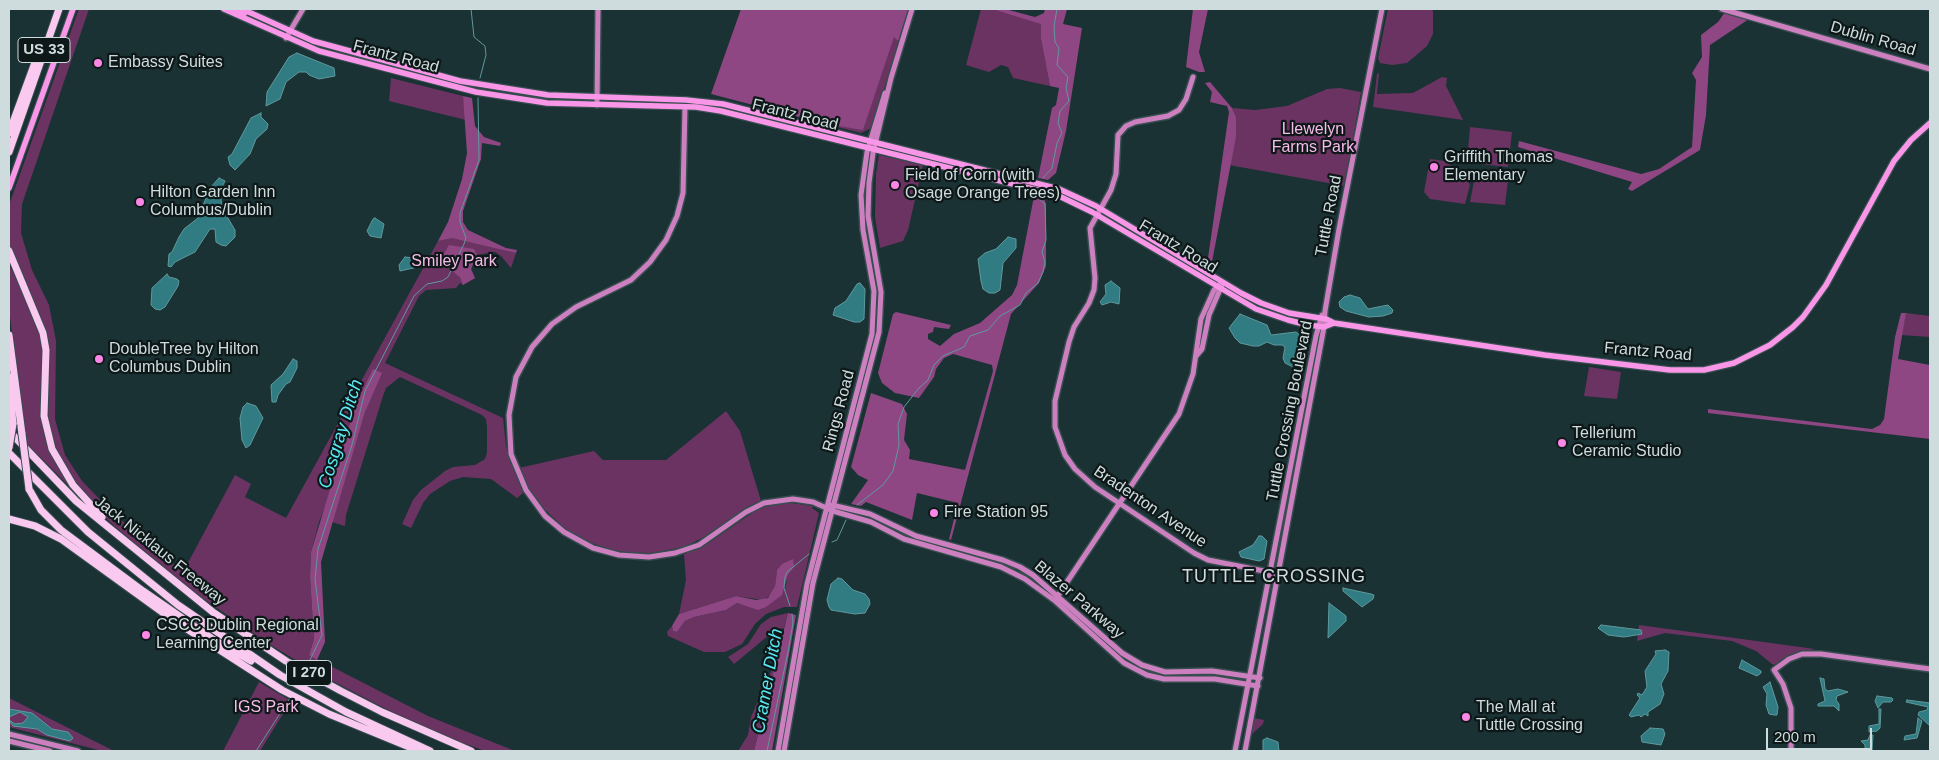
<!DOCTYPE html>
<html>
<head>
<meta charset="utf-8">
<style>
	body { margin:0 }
	#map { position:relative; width:1939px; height:760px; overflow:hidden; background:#1a3234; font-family:Helvetica,sans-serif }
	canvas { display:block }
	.frame { position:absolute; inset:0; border:10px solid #cedcdd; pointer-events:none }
	.scale { position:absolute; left:1766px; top:728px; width:106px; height:22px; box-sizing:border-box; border:2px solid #cedcdd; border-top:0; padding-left:6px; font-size:15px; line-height:18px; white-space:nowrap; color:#cedcdd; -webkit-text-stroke:4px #0e1818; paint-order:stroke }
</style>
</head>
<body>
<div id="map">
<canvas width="1939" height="760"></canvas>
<div class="frame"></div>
<div class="scale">200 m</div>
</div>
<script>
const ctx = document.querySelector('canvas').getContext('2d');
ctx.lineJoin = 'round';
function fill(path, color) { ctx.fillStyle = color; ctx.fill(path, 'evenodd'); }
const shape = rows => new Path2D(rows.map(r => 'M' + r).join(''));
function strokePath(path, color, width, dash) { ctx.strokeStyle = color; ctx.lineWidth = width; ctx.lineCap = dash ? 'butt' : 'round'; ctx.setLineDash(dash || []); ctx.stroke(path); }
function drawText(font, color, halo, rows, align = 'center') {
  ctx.font = font + ' Helvetica,sans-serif'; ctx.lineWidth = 4.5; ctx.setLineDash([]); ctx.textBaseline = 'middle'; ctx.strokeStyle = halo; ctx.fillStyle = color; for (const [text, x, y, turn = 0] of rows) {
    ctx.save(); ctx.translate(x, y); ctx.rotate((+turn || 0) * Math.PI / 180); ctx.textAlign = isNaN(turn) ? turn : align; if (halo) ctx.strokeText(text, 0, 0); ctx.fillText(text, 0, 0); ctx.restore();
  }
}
fill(shape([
	[79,9,89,9,22,204,21,233,32,270,49,305,56,341,55,419,65,455,82,481,113,513,183,572,235,475,251,484,245,497,286,518,438,241,446,239,453,226,497,248,516,253,511,268,501,256,495,252,477,255,471,269,475,278,463,285,460,283,456,288,426,290,419,296,385,363,503,418,506,446,523,493,517,498,491,479,463,477,450,481,430,494,423,503,411,528,402,524,413,500,421,490,445,471,453,467,475,465,485,459,487,453,487,427,486,419,482,415,400,377,386,388,383,396,346,515,345,526,332,522,365,412,381,373,319,522,311,552,310,577,314,639,309,655,428,716,515,751,485,751,458,741,396,714,321,675,269,644,175,579,110,522,78,487,59,459,47,425,46,337,40,315,14,259,9,242,9,205],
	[981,9,992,9,1041,23,1041,39,1050,86,1013,78,1008,67,1001,65,989,72,966,65],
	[1388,9,1432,9,1433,12,1433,34,1427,46,1407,63,1392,65,1380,63,1378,58],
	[894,36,900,40,871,128,861,133,826,124,863,129],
	[1379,73,1377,94,1413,93,1442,77,1447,78,1446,86,1463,120,1373,107,1377,74],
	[391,78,463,96,466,120,389,101],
	[1340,88,1361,92,1345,186,1229,165,1236,137,1236,117,1232,108,1255,110,1287,106,1327,89],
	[1470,127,1512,132,1508,167,1480,164,1468,151],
	[879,155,923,165,908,230,903,241,880,248,875,217,876,174],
	[1430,159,1445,161,1466,176,1470,185,1465,204,1430,199,1424,192],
	[1488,169,1509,171,1505,205,1470,202,1474,181],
	[9,265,34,312,41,335,43,354,42,422,52,456,71,488,26,443,9,309],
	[1906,313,1930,316,1930,337,1901,335],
	[1589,367,1621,372,1617,399,1584,396],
	[726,411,740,431,761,501,747,507,716,531,684,547,647,554,631,553,612,550,583,540,569,532,542,507,531,493,519,468,594,451,603,460,666,460],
	[784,502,813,506,812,508,819,513,797,607,784,607,766,614,755,624,742,644,725,652,704,652,668,636,667,632,672,626,673,631,677,632,685,621,694,617,726,610,737,603,758,609,785,589,788,575,794,567,777,570,775,586,771,595,763,600,736,596,679,614,686,580,684,554,704,546,761,507],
	[788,613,784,628,775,630,734,664,728,657,748,644,761,624,771,617],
	[1639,625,1815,649,1798,652,1784,658,1776,665,1772,664,1756,651,1732,641,1665,633,1637,641],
	[777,658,754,751,738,751,748,735,751,717],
	[259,682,291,701,260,751,223,751],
	[9,698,114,751,102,751,9,727],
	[1254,718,1264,720,1263,724,1251,735]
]), '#6b3362');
fill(shape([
	[741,9,909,9,900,40,897,40,894,37,863,130,826,124,711,94],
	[992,9,1005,9,1035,17,1044,13,1045,9,1067,9,1063,24,1082,28,1066,131,1056,173,1048,180,1038,178,1052,108,1056,105,1059,88,1050,86,1041,39,1041,24],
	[1193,9,1208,9,1199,52,1205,72,1199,72,1186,67],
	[1725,12,1749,19,1710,45,1706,115,1700,150,1632,191,1628,189,1632,182,1518,147,1519,141,1641,174,1659,169,1692,147,1696,80,1692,73,1702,57,1701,35,1718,22],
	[1210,82,1232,108,1236,117,1236,137,1211,267,1207,265,1229,112,1227,106,1210,102,1212,92,1205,83],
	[463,96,472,98,475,126,484,137,501,143,500,146,482,143,481,159,463,211,463,222,468,230,506,248,517,250,516,253,452,238,438,241,448,222,462,179,467,153],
	[1034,196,1044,198,1046,204,1046,266,1039,283,1011,314,951,540,949,539,958,503,917,493,912,520,866,502,861,506,851,504,868,480,858,475,851,467,871,393,902,404,907,414,904,440,910,450,909,459,965,470,993,371,992,365,953,354,944,358,936,369,934,377,919,398,895,393,882,383,878,373,893,314,896,312,951,325,949,329,934,327,933,332,928,334,928,339,940,346,954,334,980,323,1012,295,1017,285],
	[449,245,474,249,477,255,471,269,475,278,463,285,460,277,446,266,441,259],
	[1901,313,1906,313,1898,359,1930,365,1930,439,1708,413,1708,409,1872,429,1880,425,1884,419,1895,337],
	[373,369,382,373,365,412,321,562,325,642,317,660,309,655,314,639,310,577,311,552,356,404],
	[793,559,794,567,788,575,782,595,766,607,758,610,737,603,726,610,694,617,685,621,677,632,673,631,672,626,679,614,736,596,756,600,768,598,775,586,777,570,782,564],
	[788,613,796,615,772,751,754,751]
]), '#8e4782');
const water = shape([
	[297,53,334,68,335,76,319,79,309,75,306,72,299,72,286,82,280,99,266,106,267,92,289,57,297,53],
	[261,113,261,117,268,124,267,129,256,139,250,154,235,170,230,165,228,157,232,154,251,118,261,113],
	[219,178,225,181,220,191,222,208,235,230,235,237,226,246,221,245,216,242,215,229,210,229,195,252,175,262,171,267,168,266,169,254,172,252,179,237,184,229,198,218,210,188,219,178],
	[375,218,384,224,381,238,370,236,367,231,373,219,375,218],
	[1008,237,1016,239,1016,248,1003,263,1000,290,995,293,989,293,983,289,981,281,978,259,985,253,996,249,1008,237],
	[405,257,415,258,419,261,418,267,400,271,399,265,405,257],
	[167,274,169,277,177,279,179,281,178,286,165,307,160,310,155,309,151,305,152,288,167,274],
	[1111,281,1120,288,1119,304,1111,302,1102,305,1100,302,1106,294,1105,285,1111,281],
	[860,283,865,289,864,319,860,322,854,322,833,315,835,308,846,301,857,284,860,283],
	[1350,295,1360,298,1368,309,1388,305,1393,310,1392,313,1383,316,1369,317,1346,311,1340,307,1339,302,1344,297,1350,295],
	[1240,314,1267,325,1271,335,1296,332,1300,335,1303,362,1302,367,1297,369,1285,363,1283,358,1285,347,1282,345,1274,345,1267,342,1259,346,1253,346,1240,343,1235,338,1229,328,1240,314],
	[293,359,297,361,297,368,290,382,286,384,278,395,276,402,272,402,271,385,283,374,293,359],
	[247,403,256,406,263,418,250,445,246,448,242,440,240,418,243,407,247,403],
	[1259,536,1262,536,1267,541,1264,559,1259,561,1241,557,1239,552,1253,545,1259,536],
	[838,578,842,579,853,590,865,594,869,599,870,604,865,613,855,614,831,610,829,607,827,600,831,584,838,578],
	[1343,588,1371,594,1374,595,1373,599,1362,607,1343,591,1343,588],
	[1329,603,1346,616,1346,621,1328,638,1329,603],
	[1601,625,1641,630,1642,634,1624,637,1608,635,1598,628,1601,625],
	[1665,650,1669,652,1668,671,1661,684,1664,694,1660,704,1648,712,1648,716,1645,714,1641,717,1639,715,1631,717,1629,715,1640,698,1637,695,1638,693,1642,695,1647,687,1645,671,1656,654,1655,651,1665,650],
	[1742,660,1761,671,1761,673,1757,676,1739,668,1742,660],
	[1820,678,1824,679,1825,689,1828,691,1838,689,1848,692,1837,696,1836,700,1839,704,1839,711,1834,706,1818,706,1818,704,1825,701,1820,678],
	[1770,682,1778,707,1777,715,1774,715,1769,714,1766,705,1767,694,1763,687,1770,682],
	[1877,696,1892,698,1893,700,1891,702,1883,702,1878,708,1875,701,1877,696],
	[1907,700,1930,703,1930,726,1918,715,1919,712,1927,710,1928,707,1906,702,1907,700],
	[9,709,32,713,52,729,68,732,73,738,70,741,47,735,37,729,13,726,9,720,15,724,23,723,28,717,20,712,9,717,9,709],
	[1879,709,1881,709,1880,728,1877,731,1869,732,1869,726,1879,724,1879,709],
	[1918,718,1922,721,1917,738,1904,740,1905,736,1916,734,1918,718],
	[1650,728,1663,729,1665,734,1661,745,1642,742,1641,736,1650,728],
	[1870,735,1873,735,1872,751,1865,751,1865,745,1861,741,1868,740,1870,735],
	[1267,738,1278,742,1279,751,1263,751,1263,740,1267,738]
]);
fill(water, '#307c82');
strokePath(water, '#5f999d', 1);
strokePath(shape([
	[471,9,474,37,485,46,486,55,480,78],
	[1043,178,1052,168,1057,143,1062,133,1058,123,1060,111,1069,101,1066,88,1068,77,1057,65,1059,48,1055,42,1054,26,1057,9],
	[857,505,883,485,893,471,899,445,898,424,904,407,919,388,928,380,934,365,943,356,964,347,970,336,988,330,1000,316,1020,305,1026,293,1038,283,1043,272,1045,262,1042,252,1046,240,1045,204,1038,198],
	[832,542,837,540,846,520],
	[790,606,784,588,785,577,787,572,809,554],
	[309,662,322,635,315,579,318,549,352,445,365,391,414,296,427,284,442,281,448,277,464,244,466,238,460,222,460,213,479,160,478,98],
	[256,751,290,698],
	[767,751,788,652,793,623,792,614]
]), '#5f999d', 1);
const secondary = shape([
	[1722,9,1930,69],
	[286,38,303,9],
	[1193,77,1186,99,1179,110,1168,116,1135,122,1126,126,1118,135,1116,174,1111,190,1090,228,1095,278,1094,290,1089,303,1074,327,1069,342,1055,401,1055,427,1065,455,1075,469,1095,487,1194,553,1208,560,1279,574],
	[597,105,598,9],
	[685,107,683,193,677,216,666,240,650,262,631,280,576,307,552,324,532,347,516,377,509,415,511,454,526,490,545,516,564,532,593,548,619,555,649,557,675,553,699,545,746,512,764,503,793,499,813,502,833,511,871,522,904,539,1001,567,1025,579,1054,600,1124,663,1147,675,1164,679,1215,679,1258,686],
	[1196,356,1202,349,1209,315,1222,285],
	[832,505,870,514,916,536,1003,560,1020,567,1033,575,1122,653,1142,665,1165,672,1212,671,1260,678],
	[1057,597,1179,414,1193,374,1201,319,1214,290,1220,284],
	[9,734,78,751],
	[9,741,50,751],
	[778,751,807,584,872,334,874,291,863,230,861,195,867,152,885,93],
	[784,751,813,583,879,332,881,292,868,216,869,183,873,153,891,78,912,9],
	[1235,751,1316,336,1322,315],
	[1245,751,1324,327,1325,311,1339,229,1382,9],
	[1791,751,1791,708,1783,684,1774,670,1789,659,1802,654,1821,654,1930,669]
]);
const primary = shape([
	[224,9,319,51,476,92,547,103,696,107,721,111,1057,195,1092,212,1256,309,1288,320,1308,325,1324,327,1334,323],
	[235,9,245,13],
	[242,9,313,41,460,81,548,95,686,100,723,104,1059,189,1096,206,1241,293,1261,303,1289,313,1326,319,1334,323,1545,355,1670,370,1704,370,1734,363,1770,345,1793,327,1803,317,1826,285,1894,161,1911,140,1930,123],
	[9,188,73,9]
]);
const highway = shape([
	[9,133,40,49],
	[9,152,59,9],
	[9,251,43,333,46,350,44,416,52,449,73,485,102,517],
	[9,335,22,434],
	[9,377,13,424],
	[9,431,76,501,214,613,286,661,341,691,382,712,471,751],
	[9,453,88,532,178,605,280,675,346,712,430,751],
	[29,489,41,510,61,530,143,591,211,638,251,661],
	[9,519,35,526,61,539,173,620,282,690,329,714,419,751]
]);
strokePath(secondary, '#374d4f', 8);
strokePath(primary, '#374d4f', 8);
strokePath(highway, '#374d4f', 9);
strokePath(secondary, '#cd80bf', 5);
strokePath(primary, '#fa96e8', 5.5);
strokePath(highway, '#fac9ef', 7);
const highwayBridge = shape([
	[22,434,29,489],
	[9,448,13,424]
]);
strokePath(highwayBridge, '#374d4f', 9, []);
strokePath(highwayBridge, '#fac9ef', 7);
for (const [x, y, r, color] of [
	[98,63,5,"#fa87e6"],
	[1434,167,5,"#fa87e6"],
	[895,185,5,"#fa87e6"],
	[140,202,5,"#fa87e6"],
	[99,359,5,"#fa87e6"],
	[1562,443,5,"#fa87e6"],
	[934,513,5,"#fa87e6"],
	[146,635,5,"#fa87e6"],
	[1466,717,5,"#fa87e6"]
]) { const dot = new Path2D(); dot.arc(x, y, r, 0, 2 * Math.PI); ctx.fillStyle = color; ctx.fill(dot); strokePath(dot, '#0e1818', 2); }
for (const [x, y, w] of [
	[44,50,52],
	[309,673,45]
]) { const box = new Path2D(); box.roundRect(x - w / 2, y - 12.5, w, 25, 4); ctx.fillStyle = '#0e1818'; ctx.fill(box); strokePath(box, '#cedcdd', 1); }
drawText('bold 15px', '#cedcdd', null, [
	["US 33",44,50],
	["I 270",309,673]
]);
drawText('16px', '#cedcdd', '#0e1818', [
	["Dublin Road",1873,39,16],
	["Frantz Road",396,57,15],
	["Frantz Road",795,115,14],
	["Tuttle Road",1329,216,-79],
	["Frantz Road",1178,247,31],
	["Frantz Road",1648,352,5],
	["Rings Road",839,411,-75],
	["Tuttle Crossing Boulevard",1290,411,-79],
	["Bradenton Avenue",1150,507,34],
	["Jack Nicklaus Freeway",160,551,39],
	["Blazer Parkway",1079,600,40]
]);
drawText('16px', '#cedcdd', '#0e1818', [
	["Embassy Suites",108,63],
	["Griffith Thomas",1444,158],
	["Elementary",1444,176],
	["Field of Corn (with",905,176],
	["Osage Orange Trees)",905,194],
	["Hilton Garden Inn",150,193],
	["Columbus/Dublin",150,211],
	["DoubleTree by Hilton",109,350],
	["Columbus Dublin",109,368],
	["Tellerium",1572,434],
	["Ceramic Studio",1572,452],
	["Fire Station 95",944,513],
	["CSCC Dublin Regional",156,626],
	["Learning Center",156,644],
	["The Mall at",1476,708],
	["Tuttle Crossing",1476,726]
], 'left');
drawText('16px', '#f7bbea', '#0e1818', [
	["Llewelyn",1313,130],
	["Farms Park",1313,148],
	["Smiley Park",454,262],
	["IGS Park",266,708]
]);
drawText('italic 18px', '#5aeaf6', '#0e1818', [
	["Cosgray Ditch",341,434,-73],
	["Cramer Ditch",768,681,-80]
]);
ctx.letterSpacing = '1px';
drawText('18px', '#cedcdd', '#0e1818', [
	["TUTTLE CROSSING",1274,577]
]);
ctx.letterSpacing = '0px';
</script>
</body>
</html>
